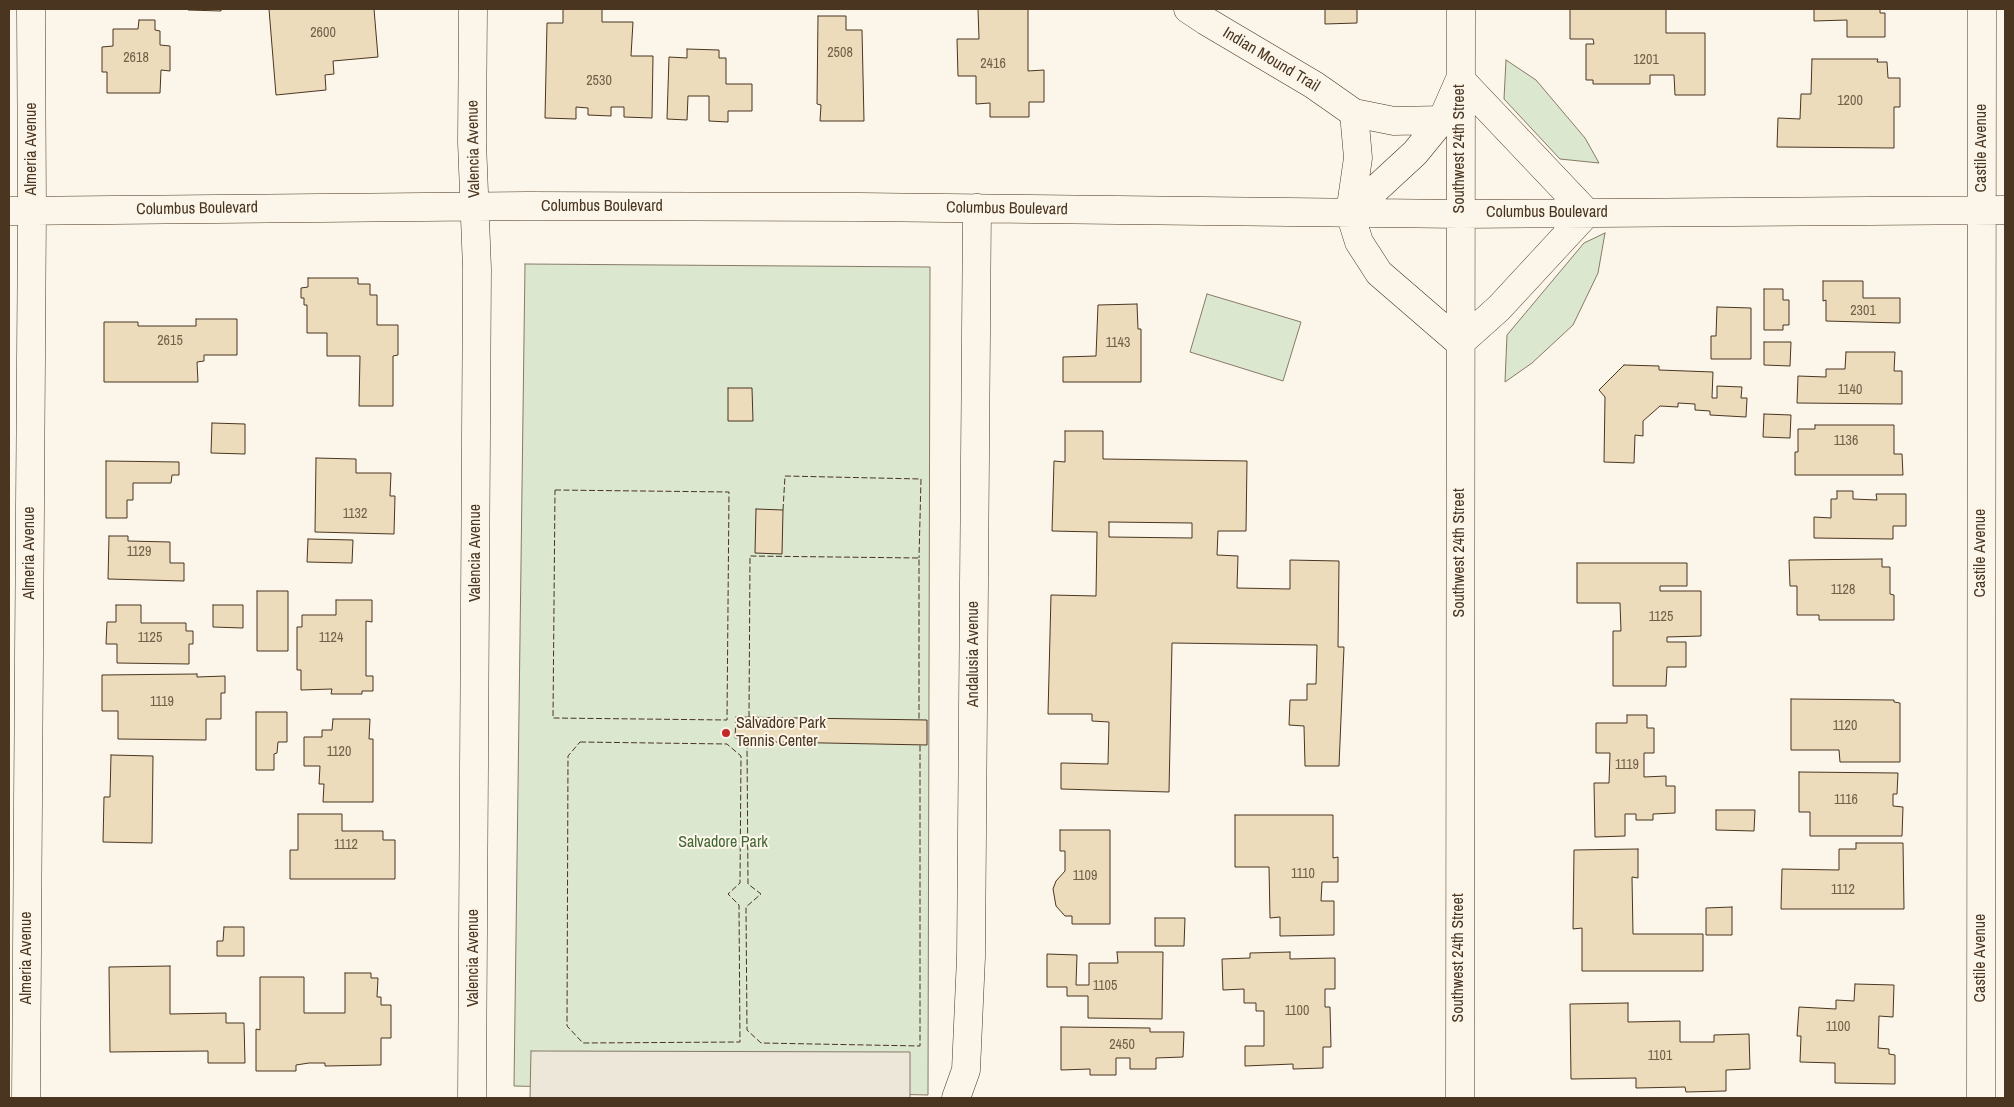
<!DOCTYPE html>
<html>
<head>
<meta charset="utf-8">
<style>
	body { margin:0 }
	#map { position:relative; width:2014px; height:1107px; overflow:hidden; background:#fbf6e9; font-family:"Archivo Narrow",sans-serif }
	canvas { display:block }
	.frame { position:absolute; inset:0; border:10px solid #4a3520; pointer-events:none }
</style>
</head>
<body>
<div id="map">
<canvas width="2014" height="1107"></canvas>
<div class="frame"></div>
</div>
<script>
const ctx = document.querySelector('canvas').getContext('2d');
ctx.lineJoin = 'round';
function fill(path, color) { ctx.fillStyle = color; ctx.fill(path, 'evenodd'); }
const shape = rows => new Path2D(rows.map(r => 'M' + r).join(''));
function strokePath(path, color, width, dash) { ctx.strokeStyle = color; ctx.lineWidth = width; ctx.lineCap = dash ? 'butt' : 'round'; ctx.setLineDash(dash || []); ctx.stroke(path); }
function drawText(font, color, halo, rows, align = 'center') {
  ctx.font = font + ' "Archivo Narrow",sans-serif'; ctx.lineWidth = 4; ctx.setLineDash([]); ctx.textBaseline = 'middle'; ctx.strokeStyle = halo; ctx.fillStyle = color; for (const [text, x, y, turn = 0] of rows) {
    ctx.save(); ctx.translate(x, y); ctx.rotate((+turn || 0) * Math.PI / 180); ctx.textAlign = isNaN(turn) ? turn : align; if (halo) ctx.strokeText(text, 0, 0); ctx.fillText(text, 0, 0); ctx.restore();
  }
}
const green = shape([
	[1506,60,1536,80,1585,138,1599,163,1560,159,1504,99,1506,60],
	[1605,233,1598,273,1573,325,1532,363,1505,382,1507,335,1584,243,1605,233],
	[525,264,930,267,928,1095,514,1086,525,264],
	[1207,294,1301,322,1283,381,1190,352,1207,294]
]);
fill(green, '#dce7d0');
strokePath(green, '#887966', 1);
const parking = shape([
	[531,1051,910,1052,910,1098,530,1098,531,1051]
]);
fill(parking, '#ede7d9');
strokePath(parking, '#887966', 1);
const building = shape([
	[188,9,221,9,221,11,188,10,188,9],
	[269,9,374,9,378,57,333,61,334,74,325,75,326,90,276,95,269,9],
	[563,9,602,9,602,22,633,22,631,56,653,56,652,118,624,117,624,107,611,107,611,116,588,115,588,108,576,107,576,119,545,118,547,23,563,23,563,9],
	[978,9,1028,9,1028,71,1044,70,1044,102,1029,102,1029,117,990,117,990,103,976,104,976,76,958,76,957,39,979,39,978,9],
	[1325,9,1357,9,1357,23,1325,24,1325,9],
	[1570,9,1666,9,1666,33,1705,33,1705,95,1675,95,1674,75,1650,75,1650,84,1593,84,1593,80,1586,80,1586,44,1594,44,1593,39,1570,39,1570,9],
	[1814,9,1880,9,1880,13,1885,13,1885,37,1847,37,1847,20,1814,21,1814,9],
	[818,16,846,16,846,30,862,30,864,121,820,121,821,105,817,104,818,16],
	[139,20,155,20,155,30,160,31,160,45,170,46,170,71,161,70,160,93,107,93,107,72,102,72,102,47,113,46,113,29,138,29,139,20],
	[687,49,719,50,719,58,726,58,726,84,752,84,752,111,728,111,728,122,709,121,709,96,688,96,687,120,667,119,669,57,687,58,687,49],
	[1812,59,1878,59,1877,62,1887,62,1888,78,1900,78,1900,107,1894,107,1894,148,1777,147,1778,118,1800,119,1801,94,1811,94,1812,59],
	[308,278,358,278,358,284,370,284,370,295,377,295,377,325,398,325,398,355,393,356,393,406,359,406,360,356,327,356,327,333,307,333,307,305,304,305,304,298,301,298,301,288,308,287,308,278],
	[1823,281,1863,281,1863,298,1900,298,1900,323,1826,321,1826,300,1823,301,1823,281],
	[1764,289,1783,289,1783,300,1789,300,1789,325,1783,325,1783,330,1764,330,1764,289],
	[1137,304,1138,329,1141,329,1141,382,1063,382,1063,357,1096,356,1098,305,1137,304],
	[1717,307,1751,308,1751,359,1711,359,1711,336,1716,336,1717,307],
	[196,319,237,319,237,355,204,355,204,361,197,362,198,382,104,382,104,322,138,322,138,326,196,326,196,319],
	[1764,342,1791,342,1790,366,1764,365,1764,342],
	[1846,352,1895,352,1894,371,1902,371,1902,404,1797,403,1798,376,1826,377,1826,369,1845,369,1846,352],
	[1624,365,1659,366,1659,370,1713,372,1712,398,1717,398,1717,386,1742,387,1741,398,1747,398,1746,417,1710,415,1710,411,1695,410,1695,404,1678,403,1678,407,1660,406,1643,421,1643,436,1635,435,1634,463,1604,462,1605,397,1599,390,1624,365],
	[728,388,752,388,753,421,728,421,728,388],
	[1764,414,1791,415,1790,438,1763,437,1764,414],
	[212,423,245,424,245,454,211,453,212,423],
	[1815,425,1894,425,1894,454,1902,454,1903,475,1795,475,1795,452,1798,452,1798,429,1815,429,1815,425],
	[1065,431,1103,431,1103,459,1247,461,1246,531,1218,531,1217,555,1238,556,1237,588,1290,589,1290,560,1339,561,1338,647,1344,647,1339,766,1305,766,1304,726,1289,725,1290,700,1307,700,1307,684,1316,684,1317,645,1172,643,1169,792,1061,789,1061,763,1108,764,1109,722,1092,721,1092,714,1048,714,1051,595,1096,596,1097,532,1052,531,1054,461,1065,462,1065,431],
	[1109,522,1192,523,1192,538,1109,537,1109,522],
	[316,458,356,459,356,473,391,473,390,496,395,496,394,534,315,532,316,458],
	[106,461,179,462,179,475,172,475,171,483,133,483,133,500,127,500,127,518,106,518,106,461],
	[1837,491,1853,491,1853,499,1877,500,1876,494,1906,494,1906,526,1893,526,1893,539,1814,538,1814,517,1831,518,1831,499,1837,499,1837,491],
	[756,509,783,510,782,554,755,553,756,509],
	[109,536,128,536,128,541,170,542,170,563,184,563,184,581,108,579,109,536],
	[308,539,353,540,352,563,307,562,308,539],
	[1882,559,1882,567,1890,567,1890,594,1894,595,1894,620,1819,620,1819,615,1797,615,1797,586,1790,586,1789,560,1882,559],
	[1577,563,1687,563,1687,586,1660,586,1660,591,1701,591,1701,636,1667,637,1667,642,1686,642,1686,667,1667,667,1666,686,1613,686,1613,631,1621,631,1620,603,1577,603,1577,563],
	[257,591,288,591,288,651,257,651,257,591],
	[336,600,372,600,372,622,366,621,366,676,373,676,373,691,362,691,362,694,331,694,332,689,301,690,301,670,297,670,297,627,302,627,302,615,336,615,336,600],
	[116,605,141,605,141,623,186,623,186,631,193,631,193,644,189,644,189,664,117,663,117,644,106,644,107,622,116,622,116,605],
	[213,605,243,605,243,628,213,627,213,605],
	[197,674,197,677,225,676,225,693,221,693,221,719,206,719,206,740,118,739,118,711,102,711,102,675,197,674],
	[1791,699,1894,700,1894,702,1900,703,1900,762,1840,762,1839,750,1791,750,1791,699],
	[256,712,287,712,287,742,278,742,277,753,274,754,274,770,256,770,256,712],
	[1627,715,1647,715,1647,728,1654,728,1654,753,1644,753,1644,777,1666,776,1666,786,1675,786,1675,813,1653,814,1653,820,1636,820,1636,814,1625,814,1625,836,1595,837,1594,783,1609,783,1610,753,1596,753,1596,723,1627,723,1627,715],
	[736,717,927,720,927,745,775,742,775,739,735,738,736,717],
	[333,719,370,719,369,739,373,739,373,802,323,802,324,784,319,784,320,766,304,766,304,737,322,737,322,730,332,730,333,719],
	[111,755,153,756,152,843,103,842,104,797,110,797,111,755],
	[1799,772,1898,773,1897,794,1893,794,1893,806,1903,807,1902,836,1810,836,1810,812,1799,812,1799,772],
	[1716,810,1755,810,1754,831,1716,830,1716,810],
	[298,814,342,814,342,831,383,831,383,840,395,840,395,879,290,879,290,850,298,850,298,814],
	[1235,815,1333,815,1333,858,1338,857,1338,882,1322,882,1321,901,1334,901,1334,935,1280,936,1280,917,1270,918,1269,867,1235,867,1235,815],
	[1060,830,1110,830,1110,924,1072,924,1072,916,1065,916,1056,906,1053,889,1056,881,1065,871,1065,851,1060,851,1060,830],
	[1856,843,1903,843,1904,909,1781,909,1782,869,1839,870,1839,849,1856,849,1856,843],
	[1638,849,1638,878,1632,877,1633,934,1703,934,1703,971,1582,971,1582,928,1573,929,1574,850,1638,849],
	[1732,907,1732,935,1706,935,1706,908,1732,907],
	[1155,918,1185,918,1184,946,1155,946,1155,918],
	[224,927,244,927,244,956,217,956,217,941,223,941,224,927],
	[1117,952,1163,952,1162,1019,1088,1018,1088,996,1067,996,1067,987,1047,987,1047,954,1077,955,1076,985,1089,985,1089,963,1118,963,1117,952],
	[1290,952,1290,959,1335,958,1335,989,1325,989,1325,1007,1330,1007,1331,1047,1323,1047,1323,1068,1293,1069,1293,1064,1245,1066,1245,1046,1264,1046,1264,1011,1256,1011,1256,1003,1244,1003,1244,989,1223,990,1222,959,1250,958,1250,953,1290,952],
	[170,966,170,1014,226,1013,226,1023,244,1023,245,1063,208,1063,208,1051,110,1052,109,967,170,966],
	[345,973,371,973,371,978,378,978,377,997,381,997,381,1005,391,1005,391,1038,381,1038,381,1065,325,1066,325,1063,309,1063,296,1065,296,1071,256,1071,256,1029,260,1030,260,977,304,977,304,1013,345,1013,345,973],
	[1855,984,1894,985,1893,1017,1879,1016,1878,1048,1889,1049,1889,1054,1895,1055,1895,1084,1835,1083,1835,1063,1800,1062,1801,1036,1797,1036,1799,1007,1836,1009,1836,1000,1854,1001,1855,984],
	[1628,1003,1628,1022,1680,1021,1680,1042,1714,1042,1714,1035,1749,1034,1750,1069,1726,1070,1726,1091,1686,1092,1685,1087,1636,1088,1636,1078,1571,1079,1570,1004,1628,1003],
	[1061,1027,1150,1028,1150,1032,1184,1032,1183,1057,1156,1058,1156,1069,1130,1069,1130,1058,1116,1058,1116,1075,1090,1075,1090,1069,1061,1070,1061,1027]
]);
fill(building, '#ecdcbc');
strokePath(building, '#4a3520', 1);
const minor = shape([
	[1188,9,1206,21,1314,85,1354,113,1394,121,1442,120],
	[9,211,527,206,860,207,1460,214,2005,210],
	[1350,213,1415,153,1442,120,1460,79,1587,213,1499,308,1460,343,1379,273,1359,242,1350,213,1358,158,1354,113],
	[26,1098,32,211,31,9],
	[472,1098,477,269,472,142,473,9],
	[956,1098,966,1070,971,957,977,208],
	[1460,1098,1461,9],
	[1981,1098,1982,9]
]);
strokePath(minor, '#4a3520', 29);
strokePath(minor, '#fbf6e9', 28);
strokePath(shape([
	[555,490,729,492,727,720,553,718,555,490],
	[783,510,785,476,921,479,919,558],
	[749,717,750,556,919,558,919,721],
	[580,742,727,744,741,756,740,883,728,894,739,905,740,1042,583,1043,567,1026,568,756,580,742],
	[775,742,747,745,748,884,761,894,746,907,747,1030,761,1043,920,1046,920,745]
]), '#4a3520', 1, [6, 2.5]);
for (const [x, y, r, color] of [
	[726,733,5,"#c62828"]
]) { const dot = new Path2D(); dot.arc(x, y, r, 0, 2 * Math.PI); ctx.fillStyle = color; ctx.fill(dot); strokePath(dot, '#fbf6e9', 2); }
drawText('14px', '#725f47', null, [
	["2600",323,33],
	["2508",840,53],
	["2618",136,58],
	["1201",1646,60],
	["2416",993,64],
	["2530",599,81],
	["1200",1850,101],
	["2301",1863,311],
	["2615",170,341],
	["1143",1118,343],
	["1140",1850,390],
	["1136",1846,441],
	["1132",355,514],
	["1129",139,552],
	["1128",1843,590],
	["1125",1661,617],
	["1125",150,638],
	["1124",331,638],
	["1119",162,702],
	["1120",1845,726],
	["1120",339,752],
	["1119",1627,765],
	["1116",1846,800],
	["1112",346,845],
	["1110",1303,874],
	["1109",1085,876],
	["1112",1843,890],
	["1105",1105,986],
	["1100",1297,1011],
	["1100",1838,1027],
	["2450",1122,1045],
	["1101",1660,1056]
]);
drawText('16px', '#4a3520', '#fbf6e9', [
	["Indian Mound Trail",1271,60,31],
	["Castile Avenue",1982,148,-90],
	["Almeria Avenue",32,149,-90],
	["Valencia Avenue",474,149,-91],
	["Southwest 24th Street",1460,149,-90],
	["Columbus Boulevard",602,207],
	["Columbus Boulevard",197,209,-1],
	["Columbus Boulevard",1007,209,1],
	["Columbus Boulevard",1547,213],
	["Almeria Avenue",30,553,-90],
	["Valencia Avenue",476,553,-90],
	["Southwest 24th Street",1460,553,-90],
	["Castile Avenue",1981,553,-90],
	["Andalusia Avenue",974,654,-90],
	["Almeria Avenue",27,958,-90],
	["Valencia Avenue",474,958,-90],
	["Southwest 24th Street",1459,958,-90],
	["Castile Avenue",1981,958,-90]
]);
drawText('16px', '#4a3520', '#fbf6e9', [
	["Salvadore Park",736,724],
	["Tennis Center",736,742]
], 'left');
drawText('16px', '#436837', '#fbf6e9', [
	["Salvadore Park",723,843]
]);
</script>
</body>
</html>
